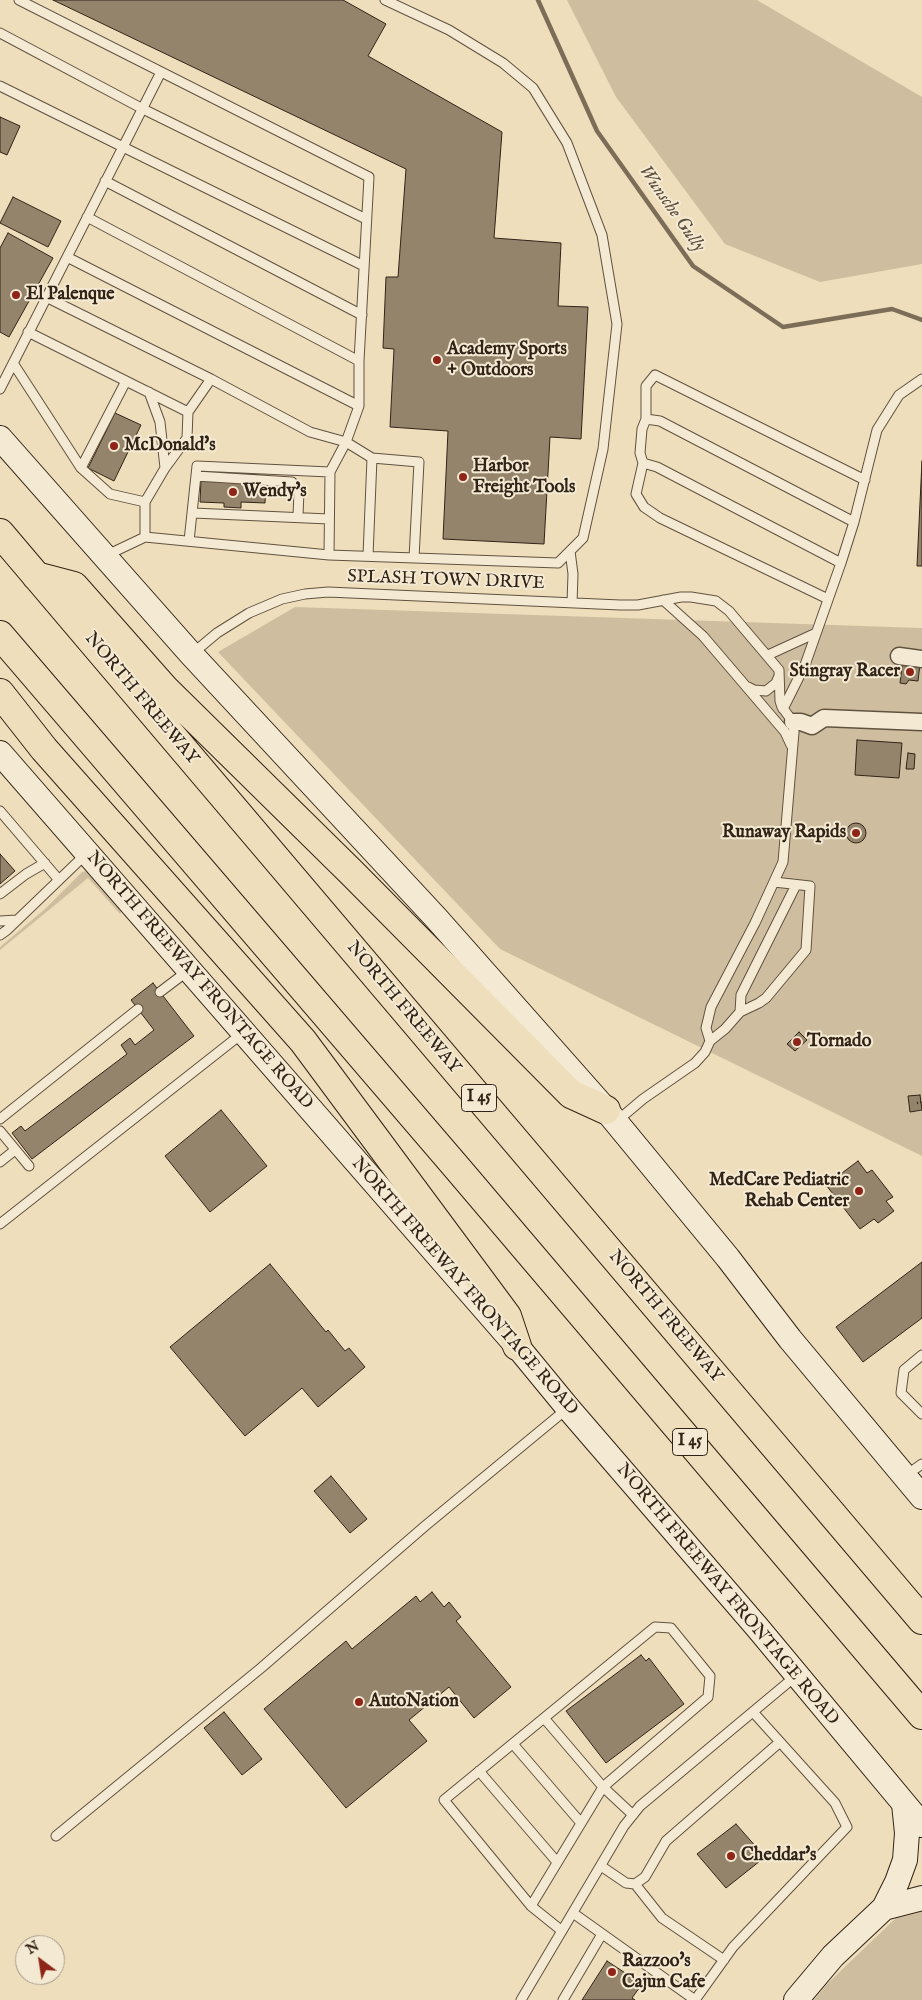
<!DOCTYPE html>
<html>
<head>
<meta charset="utf-8">
<style>
	body { margin:0 }
	#map { position:relative; width:922px; height:2000px; overflow:hidden; background:#eedebb; font-family:"IM FELL English",serif }
	canvas { display:block }
	.north { position:absolute; left:15px; top:1935px; width:50px; height:50px; box-sizing:border-box; background:#f4ead3; border:1px solid #a69a88; border-radius:50%; rotate:329deg; font-size:14px; font-weight:700; line-height:20px; text-align:center; color:#322317 }
	.north::after { content:''; display:block; margin:auto; width:18px; height:22px; background:#8f2418; clip-path:polygon(50% 0,100% 100%,50% 72%,0 100%) }
</style>
</head>
<body>
<div id="map">
<canvas width="922" height="2000"></canvas>
<div class="north">N</div>
</div>
<script>
const ctx = document.querySelector('canvas').getContext('2d');
ctx.lineJoin = 'round';
function fill(path, color) { ctx.fillStyle = color; ctx.fill(path, 'evenodd'); }
const shape = rows => new Path2D(rows.map(r => 'M' + r).join(''));
function strokePath(path, color, width, dash) { ctx.strokeStyle = color; ctx.lineWidth = width; ctx.lineCap = dash ? 'butt' : 'round'; ctx.setLineDash(dash || []); ctx.stroke(path); }
function drawText(font, color, halo, rows, align = 'center') {
  ctx.font = font + ' "IM FELL English",serif'; ctx.lineWidth = 4; ctx.setLineDash([]); ctx.textBaseline = 'middle'; ctx.strokeStyle = halo; ctx.fillStyle = color; for (const [text, x, y, turn = 0] of rows) {
    ctx.save(); ctx.translate(x, y); ctx.rotate((+turn || 0) * Math.PI / 180); ctx.textAlign = isNaN(turn) ? turn : align; if (halo) ctx.strokeText(text, 0, 0); ctx.fillText(text, 0, 0); ctx.restore();
  }
}
fill(shape([
	[567,0,757,0,922,97,922,264,820,282,725,244,616,97],
	[295,607,922,628,922,1156,500,949,218,652],
	[87,871,101,877,123,909,120,914,88,878,0,950,0,947,45,909,82,872],
	[922,1905,922,2000,814,2000,826,1985,897,1917]
]), '#cebe9f');
strokePath(shape([
	[538,0,597,131,693,266,783,327,892,309,922,320]
]), '#7c6d58', 4.5);
const building = shape([
	[53,0,343,0,386,24,368,56,502,132,494,238,561,243,558,306,588,307,581,439,550,437,544,544,443,539,448,431,390,427,394,349,383,348,386,277,398,277,406,169,53,0],
	[0,117,20,126,7,155,0,152,0,117],
	[13,197,61,221,48,247,0,223,13,197],
	[8,233,53,258,9,337,0,332,0,248,8,233],
	[115,413,141,425,114,481,88,468,115,413],
	[922,461,922,566,917,566,922,461],
	[201,480,266,483,265,503,241,502,241,508,224,507,224,503,200,502,201,480],
	[903,658,920,664,918,681,909,680,906,684,900,683,903,658],
	[857,740,902,743,899,778,855,775,857,740],
	[908,753,915,754,914,769,906,769,908,753],
	'846 833a10 10 0 1 1 20 0a10 10 0 1 1-20 0Z',
	[0,854,15,871,0,884,0,854],
	[153,983,194,1036,32,1159,12,1133,21,1126,25,1131,127,1054,121,1045,130,1038,135,1045,154,1030,131,1000,153,983],
	[799,1032,807,1040,795,1051,787,1044,799,1032],
	[920,1095,922,1110,910,1112,908,1096,920,1095],
	[221,1110,267,1166,210,1212,165,1156,221,1110],
	[858,1161,867,1173,872,1170,893,1197,886,1201,894,1211,878,1223,874,1219,860,1229,826,1185,858,1161],
	[922,1262,922,1318,863,1362,836,1327,922,1262],
	[270,1264,326,1332,328,1330,345,1351,349,1348,365,1367,318,1407,302,1388,245,1436,170,1347,270,1264],
	[331,1476,367,1519,350,1533,314,1491,331,1476],
	[432,1592,444,1607,449,1602,461,1617,456,1621,511,1687,474,1718,449,1687,409,1720,427,1741,346,1808,264,1709,346,1641,352,1649,416,1596,420,1602,432,1592],
	[641,1655,646,1661,649,1658,684,1704,606,1763,566,1711,641,1655],
	[224,1712,262,1759,242,1775,204,1728,224,1712],
	[736,1824,765,1857,726,1888,697,1854,736,1824],
	[607,1961,642,1984,632,1998,635,2000,582,2000,607,1961]
]);
fill(building, '#94846c');
strokePath(building, '#322317', 1);
const lane = shape([
	[19,0,369,177,359,361,359,406,346,442,330,472,329,555,145,537,105,556],
	[0,33,143,109,366,219],
	[161,72,123,147,364,266],
	[0,86,123,147,0,389],
	[105,181,362,315],
	[87,217,359,361],
	[67,257,359,406],
	[46,297,211,379,310,432,346,442,372,458,419,462,414,558],
	[28,332,188,412],
	[13,363,81,468,110,494,145,502,145,537],
	[149,392,160,422,165,468],
	[646,419,660,421,854,522],
	[643,463,657,467,841,563],
	[81,468,126,381],
	[196,476,292,482,299,491,298,516],
	[145,502,165,468,187,438,188,412,211,379],
	[193,513,329,519],
	[189,541,197,466,330,472],
	[570,551,573,574,572,603],
	[329,555,558,563,583,538,603,449,617,324,602,235,567,143,533,88,503,63,449,30,385,0],
	[368,556,372,458],
	[828,599,660,518,644,507,636,494,643,463,640,453,642,429,646,419,646,386,655,375,865,480],
	[663,600,703,636,785,732,791,745],
	[192,654,217,633,249,613,282,599,305,594,328,592,620,605,638,605,681,597,691,597,716,601,729,611,779,670,780,701,782,707,793,722,794,732,783,862,755,923,711,1007,706,1028,710,1041,705,1052,695,1063,643,1099,617,1121],
	[768,655,816,633],
	[748,687,754,690,766,691,776,683,779,676],
	[783,709,805,665,841,563,854,522,877,430,899,395,922,379],
	[0,811,59,880],
	[774,882,810,886,806,950,766,998,759,1003,740,1012,741,995,796,885],
	[0,894,26,874,45,863],
	[0,921,17,920],
	[0,935,7,930,87,853],
	[160,992,189,970],
	[710,1041,725,1029,740,1012],
	[0,1119,138,1009],
	[0,1131,29,1166],
	[0,1162,15,1150],
	[0,1224,244,1032],
	[922,1355,904,1370,901,1393,922,1414],
	[905,1476,922,1464],
	[544,1718,603,1787,633,1815],
	[513,1744,581,1823],
	[479,1771,557,1862],
	[56,1836,261,1668,425,1526,568,1408],
	[601,1866,626,1883,635,1884,645,1877,666,1841,780,1742],
	[635,1884,662,1918,724,1960],
	[531,1906,603,1787,708,1697,710,1676,671,1628,655,1627,444,1800,531,1906,562,1931],
	[573,1913,695,2000],
	[521,2000,624,1826,640,1806,797,1675],
	[563,2000,602,1934],
	[695,2000,733,1947,847,1827,835,1803,753,1712]
]);
const street = shape([
	[899,656,922,659],
	[793,722,801,722,812,726,824,718,922,722]
]);
const secondary = shape([
	[0,438,191,654,437,919,606,1110,728,1258,790,1339,922,1497],
	[0,753,517,1346,568,1408,757,1627,922,1825],
	[884,1908,922,1898],
	[796,2000,833,1956,884,1908,897,1882,905,1860,907,1833,904,1804]
]);
const highway = shape([
	[0,533,922,1620],
	[36,576,74,586,165,689,352,873,571,1094,606,1110],
	[0,635,458,1169,922,1715],
	[0,693,44,749,303,1041,507,1316,517,1346]
]);
strokePath(lane, '#615240', 11);
strokePath(street, '#615240', 19);
strokePath(secondary, '#322317', 26);
strokePath(highway, '#322317', 30);
strokePath(shape([
	[917,1103,922,1102]
]), '#322317', 2.5, [1, 2.5]);
strokePath(lane, '#f4ead3', 9);
strokePath(street, '#f4ead3', 16);
strokePath(secondary, '#f4ead3', 24);
strokePath(highway, '#eedebb', 28);
for (const [x, y, r, color] of [
	[16,295,5,"#8f2418"],
	[437,360,5,"#8f2418"],
	[114,446,5,"#8f2418"],
	[463,477,5,"#8f2418"],
	[233,492,5,"#8f2418"],
	[910,672,5,"#8f2418"],
	[856,833,5,"#8f2418"],
	[797,1042,5,"#8f2418"],
	[859,1191,5,"#8f2418"],
	[359,1702,5,"#8f2418"],
	[731,1856,5,"#8f2418"],
	[612,1972,5,"#8f2418"]
]) { const dot = new Path2D(); dot.arc(x, y, r, 0, 2 * Math.PI); ctx.fillStyle = color; ctx.fill(dot); strokePath(dot, '#f4ead3', 2); }
for (const [x, y, w] of [
	[479,1098,35],
	[690,1442,35]
]) { const box = new Path2D(); box.roundRect(x - w / 2, y - 13.5, w, 27, 4); ctx.fillStyle = '#f4ead3'; ctx.fill(box); strokePath(box, '#322317', 1); }
drawText('bold 16px', '#322317', null, [
	["I 45",479,1098],
	["I 45",690,1442]
]);
drawText('bold 18px', '#322317', '#f4ead3', [
	["El Palenque",26,295],
	["Academy Sports",447,350],
	["+ Outdoors",447,371],
	["McDonald's",124,446],
	["Harbor",473,467],
	["Freight Tools",473,488],
	["Wendy's",243,492],
	["Stingray Racer",900,672,"right"],
	["Runaway Rapids",846,833,"right"],
	["Tornado",807,1042],
	["MedCare Pediatric",849,1181,"right"],
	["Rehab Center",849,1202,"right"],
	["AutoNation",369,1702],
	["Cheddar's",741,1856],
	["Razzoo's",622,1962],
	["Cajun Cafe",622,1983]
], 'left');
drawText('18px', '#322317', '#f4ead3', [
	["SPLASH TOWN DRIVE",446,581,2],
	["NORTH FREEWAY",141,699,50],
	["NORTH FREEWAY FRONTAGE ROAD",199,981,49],
	["NORTH FREEWAY",403,1008,50],
	["NORTH FREEWAY FRONTAGE ROAD",464,1287,49],
	["NORTH FREEWAY",665,1317,50],
	["NORTH FREEWAY FRONTAGE ROAD",727,1595,50]
]);
drawText('italic 19px', '#5d4e3d', '#f4ead3', [
	["Wunsche Gully",671,209,55]
]);
</script>
</body>
</html>
